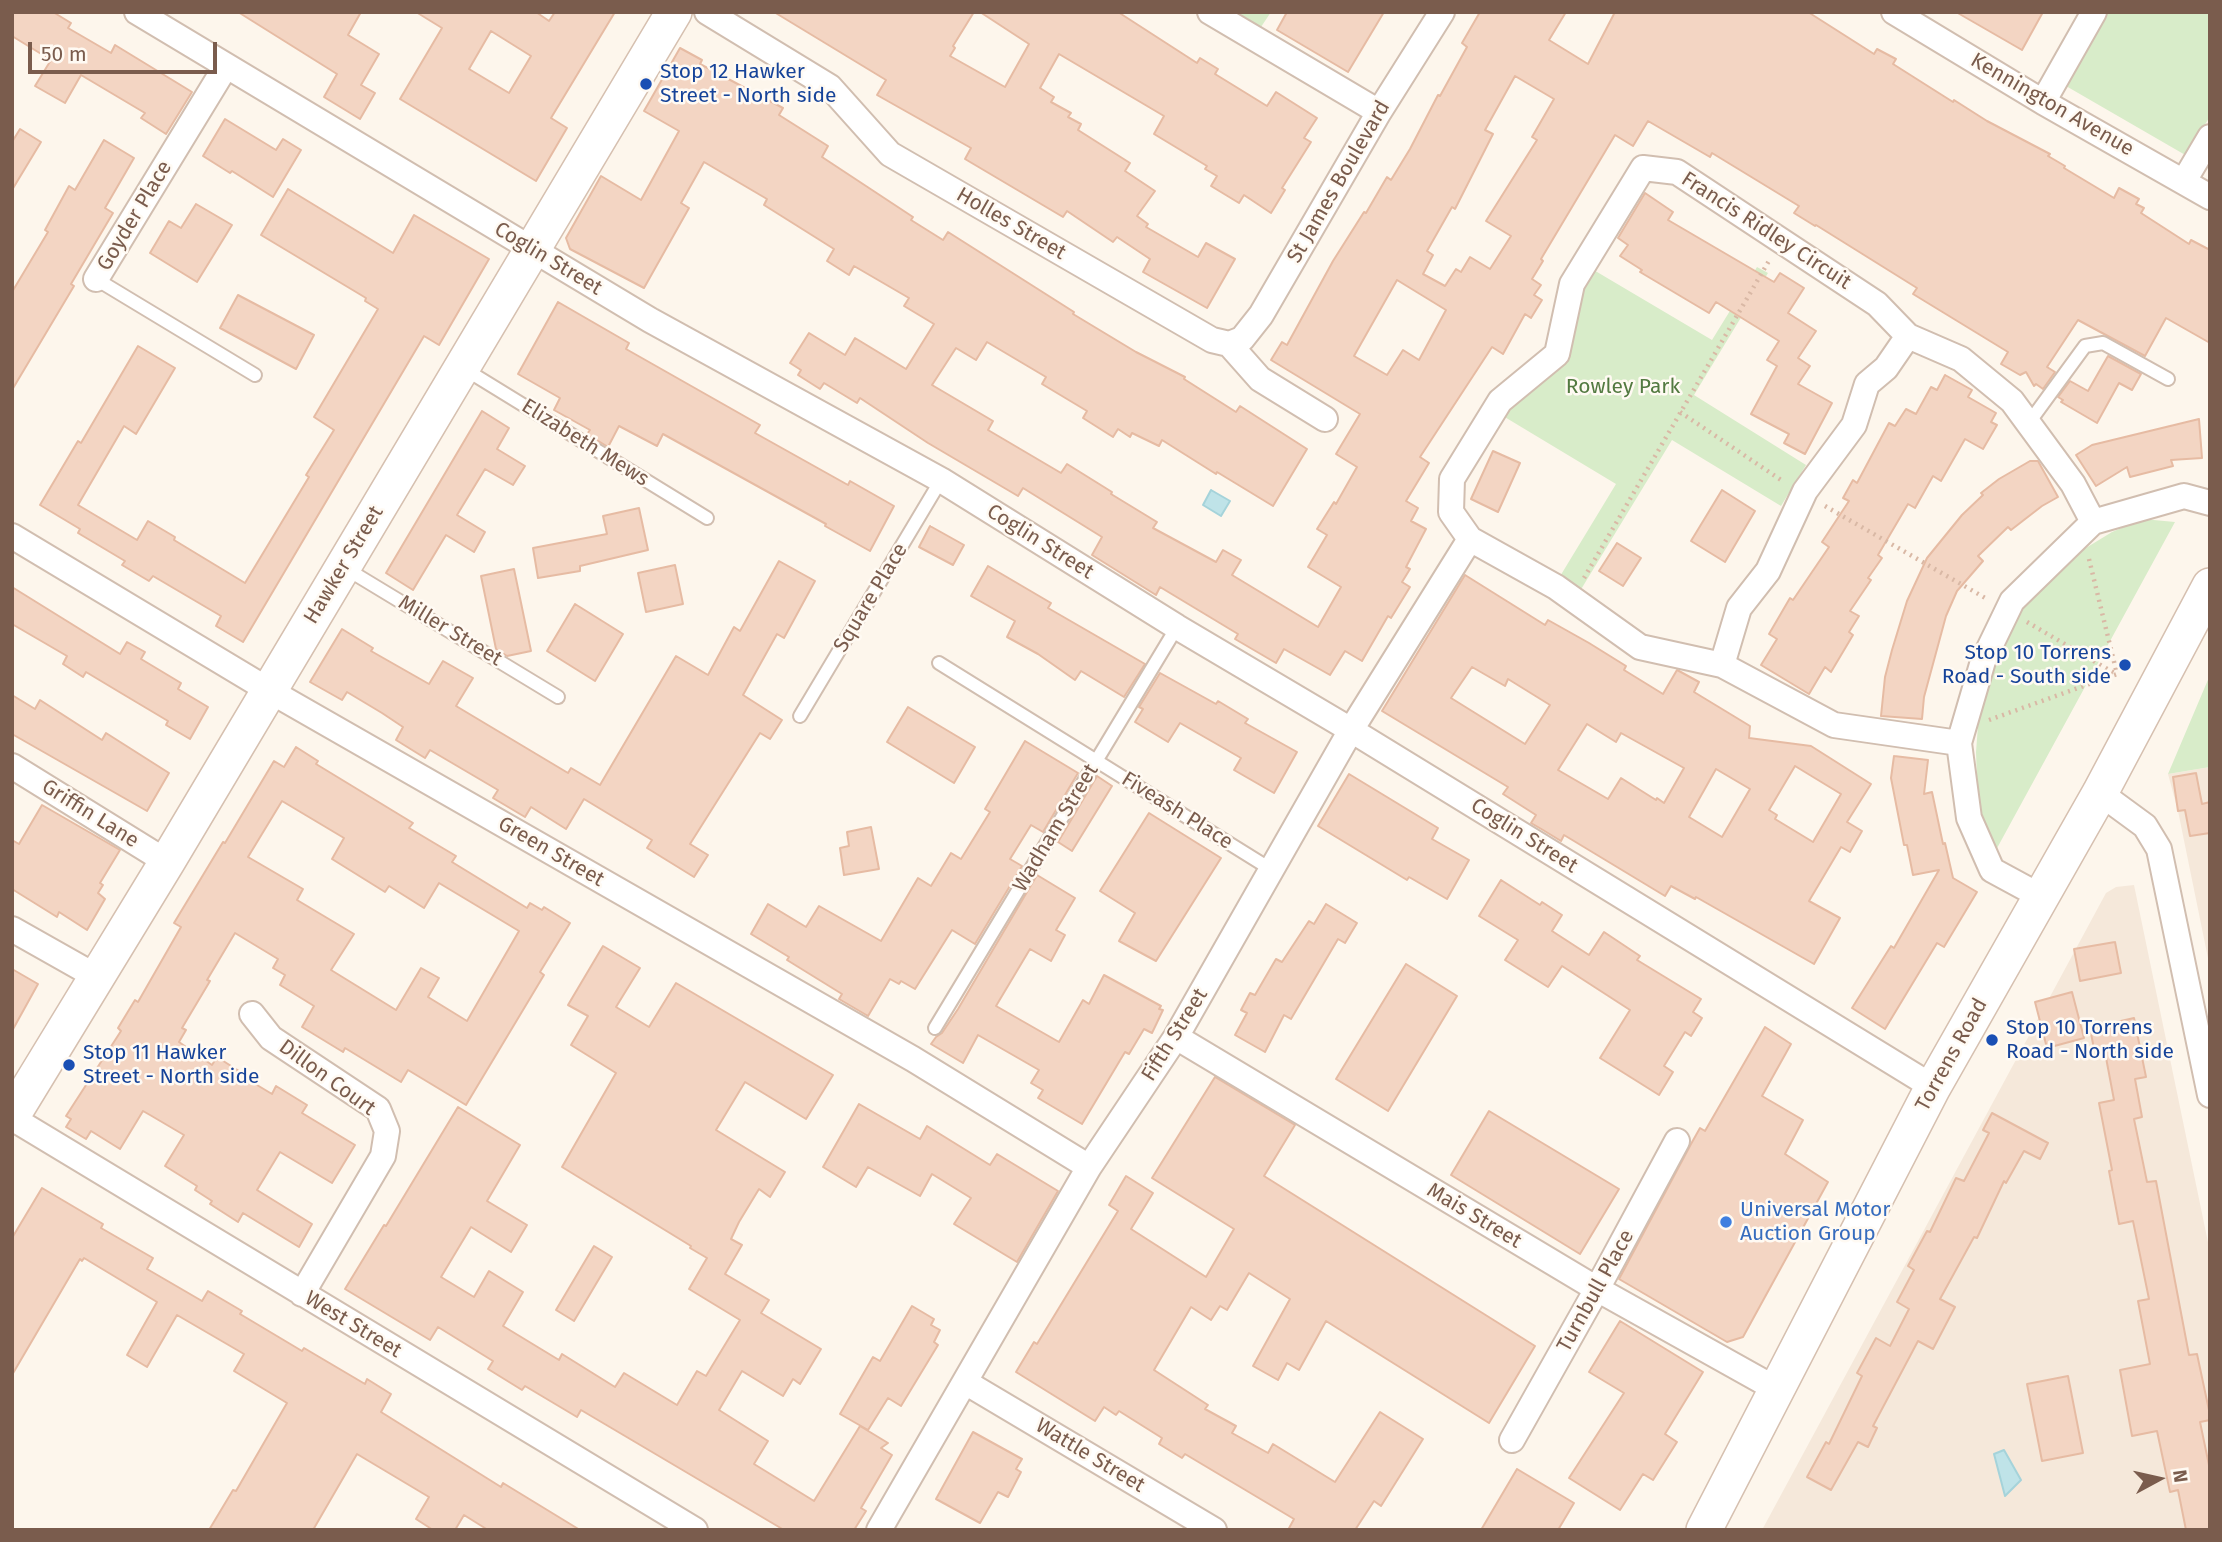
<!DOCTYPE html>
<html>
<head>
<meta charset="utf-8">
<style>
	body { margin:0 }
	#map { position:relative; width:2222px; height:1542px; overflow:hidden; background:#fdf6ec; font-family:"Fira Sans",sans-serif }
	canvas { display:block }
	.frame { position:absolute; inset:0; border:14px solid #7a5c4d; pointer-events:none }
	.north { position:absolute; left:2124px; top:1444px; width:70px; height:70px; -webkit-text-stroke:5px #fffaf3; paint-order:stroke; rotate:82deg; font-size:19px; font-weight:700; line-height:28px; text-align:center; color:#7a5c4d }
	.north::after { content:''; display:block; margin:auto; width:24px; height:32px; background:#7a5c4d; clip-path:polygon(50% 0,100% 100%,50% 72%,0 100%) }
	.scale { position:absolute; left:28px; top:42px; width:189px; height:32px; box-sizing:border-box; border:4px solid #7a5c4d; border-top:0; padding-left:9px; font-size:21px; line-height:24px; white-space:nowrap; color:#7a5c4d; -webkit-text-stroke:5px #fffaf3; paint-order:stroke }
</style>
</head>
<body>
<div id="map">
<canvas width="2222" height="1542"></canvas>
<div class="frame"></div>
<div class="north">N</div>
<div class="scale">50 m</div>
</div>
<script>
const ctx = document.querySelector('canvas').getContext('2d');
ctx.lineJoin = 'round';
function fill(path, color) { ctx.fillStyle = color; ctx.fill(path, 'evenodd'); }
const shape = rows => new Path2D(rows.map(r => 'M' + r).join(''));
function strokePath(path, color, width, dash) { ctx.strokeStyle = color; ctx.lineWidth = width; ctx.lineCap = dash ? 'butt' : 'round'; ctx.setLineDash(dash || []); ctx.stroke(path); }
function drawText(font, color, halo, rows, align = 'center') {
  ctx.font = font + ' "Fira Sans",sans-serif'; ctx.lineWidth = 5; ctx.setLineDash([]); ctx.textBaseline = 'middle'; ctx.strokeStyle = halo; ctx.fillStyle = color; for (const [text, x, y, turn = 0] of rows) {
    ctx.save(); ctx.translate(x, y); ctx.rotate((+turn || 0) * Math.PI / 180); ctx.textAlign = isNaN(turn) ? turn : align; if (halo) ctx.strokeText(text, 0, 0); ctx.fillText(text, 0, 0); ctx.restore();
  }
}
fill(shape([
	[2210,767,2210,968,2178,811,2168,774],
	[2134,885,2210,1252,2210,1530,1762,1530,2106,893,2116,887]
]), '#f5e8da');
fill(shape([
	[1237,12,1271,12,1261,27],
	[2108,12,2210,12,2210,116,2187,156,2066,86],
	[1757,267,1768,273,1694,395,1806,465,1781,506,1672,440,1580,591,1559,578,1616,484,1503,416,1560,354,1575,287,1592,269,1712,340],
	[2143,519,2175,522,1996,850,1987,833,1980,808,1977,780,1976,752,1979,712,2008,631,2026,602,2076,554,2112,532],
	[2210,675,2210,767,2168,774]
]), '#d8ecc9');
const water = shape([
	[1211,490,1230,501,1221,516,1203,505,1211,490],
	[2004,1450,2021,1480,2005,1496,1994,1454,2004,1450]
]);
fill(water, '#bfe3e8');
strokePath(water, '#a5d3da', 2);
const building = shape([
	[12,12,53,12,71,23,68,28,111,53,115,45,192,92,166,134,141,118,145,113,81,75,65,103,35,86,51,60,12,36,12,12],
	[238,12,361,12,348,35,379,54,361,85,375,93,360,119,324,97,337,74,238,12],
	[416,12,536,12,549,21,555,12,615,12,551,118,567,128,536,181,400,99,442,28,416,12],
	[491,31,531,56,509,93,469,69,491,31],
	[774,12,974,12,953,46,955,48,950,56,1005,87,1029,44,980,12,1118,12,1197,63,1200,58,1218,69,1215,74,1267,106,1276,92,1317,118,1304,138,1311,142,1282,188,1285,190,1271,213,1244,195,1239,203,1211,186,1217,176,1205,169,1207,166,1154,134,1164,116,1059,54,1040,88,1054,97,1051,102,1071,113,1068,117,1081,124,1078,130,1130,163,1125,171,1155,191,1137,216,1148,224,1146,227,1198,257,1206,243,1235,259,1207,308,1143,272,1150,259,1117,237,1113,242,1067,211,1063,217,965,159,971,148,877,95,886,80,774,12],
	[1287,12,1384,12,1348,72,1277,30,1287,12],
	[1480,12,1566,12,1549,40,1588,64,1615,12,1808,12,1874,54,1877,49,1896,59,1893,64,1953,102,1954,100,1987,121,2050,154,2048,156,2065,166,2064,168,2114,198,2119,188,2139,199,2136,204,2144,208,2141,213,2189,244,2191,240,2210,250,2210,343,2166,318,2145,356,2078,320,2047,367,2055,372,2043,389,2036,384,2034,386,2026,372,2020,375,2001,364,2008,352,1913,294,1917,288,1816,225,1815,226,1794,213,1799,206,1712,153,1710,157,1648,121,1633,146,1615,135,1541,259,1543,261,1532,279,1541,285,1534,295,1542,300,1531,318,1525,314,1503,354,1492,347,1420,457,1429,463,1406,501,1418,508,1411,521,1426,529,1406,567,1410,569,1402,582,1410,587,1391,618,1388,616,1362,661,1345,651,1330,675,1284,649,1276,663,1235,639,1238,634,1160,587,1156,595,1092,555,1102,537,1023,488,1018,496,928,443,860,398,857,403,824,383,820,389,798,375,801,370,790,363,809,333,845,355,855,338,906,369,934,324,904,306,909,298,854,266,849,275,827,261,834,249,764,205,767,199,704,162,681,203,689,208,644,288,570,249,566,238,601,176,641,200,679,131,644,111,680,48,702,60,700,64,783,108,779,115,828,146,822,157,913,217,911,220,943,240,948,232,1074,312,1073,314,1136,352,1185,377,1184,379,1236,412,1240,406,1307,449,1273,506,1217,472,1216,474,1162,440,1159,446,1132,433,1130,437,1118,429,1113,437,1083,418,1087,411,1042,384,1046,377,987,342,976,360,956,348,932,385,993,421,988,430,1061,473,1067,464,1112,492,1111,494,1157,522,1153,528,1216,562,1223,550,1241,560,1232,575,1318,627,1341,587,1308,567,1327,535,1317,529,1334,502,1336,504,1357,467,1336,454,1360,414,1271,360,1282,342,1287,345,1333,261,1364,212,1366,213,1387,177,1391,180,1410,149,1438,95,1440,96,1467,47,1462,43,1480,12],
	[1515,76,1554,99,1532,137,1537,140,1486,221,1511,236,1490,269,1470,257,1461,272,1456,269,1445,286,1423,274,1433,255,1427,251,1452,207,1455,209,1493,134,1485,130,1515,76],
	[1397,280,1446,310,1419,360,1403,350,1387,375,1354,356,1397,280],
	[1956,12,2043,12,2022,50,1956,12],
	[225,119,276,150,283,139,301,150,273,197,232,171,230,173,203,156,225,119],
	[20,129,41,142,12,190,12,142,20,129],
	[104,140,134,158,105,208,113,213,71,284,74,286,12,390,12,292,48,232,45,230,69,186,75,190,104,140],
	[288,189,393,253,414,215,489,259,439,345,424,336,243,642,216,626,221,616,153,576,149,581,122,565,125,561,78,533,80,529,40,505,78,441,81,443,138,346,175,368,136,434,124,426,78,505,137,540,148,521,175,537,174,540,245,583,309,477,306,475,334,430,314,417,378,309,365,301,366,298,261,235,288,189],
	[1645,193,1673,212,1668,220,1774,282,1780,273,1804,288,1788,313,1816,331,1798,358,1810,366,1798,384,1832,403,1805,454,1784,443,1789,434,1751,414,1777,366,1767,360,1779,341,1716,302,1709,313,1640,272,1642,270,1620,256,1628,245,1618,238,1645,193],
	[196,204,232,225,197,282,150,253,169,221,181,228,196,204],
	[238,295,314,335,296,369,220,328,238,295],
	[558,302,629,343,626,349,760,425,755,433,848,485,850,481,894,506,870,551,825,526,826,524,663,434,657,446,619,426,608,447,587,434,590,430,554,410,560,398,518,374,558,302],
	[2108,356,2141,374,2132,390,2119,383,2097,423,2061,402,2063,400,2058,397,2070,381,2088,391,2108,356],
	[1945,375,1972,390,1968,397,1996,413,1991,422,1997,425,1983,449,1965,439,1941,481,1933,476,1915,508,1908,504,1878,555,1882,558,1868,578,1871,580,1850,611,1859,616,1849,632,1853,635,1831,672,1825,667,1809,694,1761,665,1777,639,1769,634,1790,598,1793,600,1829,547,1822,542,1849,501,1843,498,1853,480,1857,483,1889,423,1895,426,1906,409,1916,414,1931,387,1937,390,1945,375],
	[482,411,509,428,497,449,525,466,513,485,485,469,457,515,485,532,474,552,446,535,413,590,386,573,482,411],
	[2199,419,2202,458,2171,460,2173,466,2130,477,2127,467,2096,486,2076,455,2092,445,2199,419],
	[1493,451,1520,463,1498,512,1471,499,1493,451],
	[2030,461,2038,461,2058,497,2042,506,2011,530,2008,527,1978,556,1983,561,1957,591,1946,616,1924,697,1922,719,1881,716,1885,677,1892,650,1907,601,1927,558,1962,515,1983,495,1981,493,1999,479,2030,461],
	[1722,490,1755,511,1725,562,1691,541,1722,490],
	[639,508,648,550,580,566,580,571,538,578,533,548,607,534,603,516,639,508],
	[930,526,964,545,953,565,919,547,930,526],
	[1617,543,1641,558,1623,586,1599,571,1617,543],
	[779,561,815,581,784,638,777,634,743,695,782,720,770,739,760,733,690,844,708,855,694,877,647,848,652,840,584,799,566,829,531,807,525,817,493,798,498,790,430,750,425,758,396,740,403,727,382,713,347,692,342,700,310,682,342,629,373,648,371,651,429,684,443,661,473,678,456,706,568,773,571,768,600,785,676,656,708,675,734,627,740,631,779,561],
	[675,565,683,604,646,612,638,573,675,565],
	[988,566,1051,603,1048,608,1145,664,1124,697,1081,671,1075,680,1038,654,1007,637,1015,621,971,596,988,566],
	[514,569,531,651,507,656,496,649,481,576,514,569],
	[1465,575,1545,625,1548,620,1589,643,1626,666,1624,670,1663,694,1677,670,1679,671,1699,682,1694,692,1750,726,1749,738,1811,746,1871,784,1847,822,1862,831,1850,852,1841,847,1809,901,1840,918,1814,964,1696,897,1695,899,1671,886,1665,896,1564,835,1561,841,1543,830,1531,823,1536,815,1503,794,1508,787,1382,711,1465,575],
	[1472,667,1505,686,1508,679,1550,705,1525,744,1451,698,1472,667],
	[1587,724,1616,742,1621,733,1684,768,1664,803,1657,798,1656,800,1621,778,1608,799,1558,770,1587,724],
	[1795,766,1841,794,1813,842,1775,819,1777,815,1769,810,1795,766],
	[1716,769,1750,789,1722,837,1689,817,1716,769],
	[12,587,120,654,127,642,145,652,141,659,181,683,178,689,208,707,190,739,166,725,168,721,121,693,86,672,83,677,63,664,67,656,12,624,12,587],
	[575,604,623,634,595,681,547,651,575,604],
	[1160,673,1216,704,1218,701,1248,719,1245,723,1297,752,1274,793,1234,770,1241,758,1180,723,1168,742,1135,722,1143,709,1139,707,1160,673],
	[12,695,35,709,40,700,102,740,106,733,169,773,147,811,12,734,12,695],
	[908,707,975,747,954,783,887,742,908,707],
	[1025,741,1078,773,1043,832,1031,825,1010,859,1022,866,975,944,952,930,915,989,901,981,899,984,890,979,868,1016,839,999,842,994,787,960,789,957,751,934,768,904,806,927,819,906,881,941,918,878,931,886,951,853,961,859,990,812,985,809,1025,741],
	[296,747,318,761,316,764,413,823,409,828,456,856,452,862,527,908,530,903,542,910,544,907,570,923,540,972,544,975,466,1105,408,1070,401,1082,345,1048,343,1052,302,1027,314,1006,280,985,285,975,273,968,278,959,235,933,207,980,210,981,182,1028,186,1030,179,1042,212,1065,217,1057,239,1071,237,1073,272,1094,276,1086,307,1105,302,1113,355,1145,332,1183,280,1152,257,1190,312,1224,299,1247,243,1213,238,1222,210,1204,212,1201,195,1190,197,1186,165,1166,184,1135,150,1115,143,1111,120,1149,91,1131,86,1139,66,1127,71,1119,66,1116,121,1031,118,1028,135,1000,138,1002,181,927,174,923,223,842,225,843,274,761,284,767,296,747],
	[282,801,344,838,332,859,385,892,389,886,424,908,439,883,519,931,467,1021,428,997,439,978,421,968,396,1010,331,970,354,934,297,900,303,889,248,857,282,801],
	[1894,756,1928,760,1924,794,1932,792,1943,844,1945,843,1953,878,1977,892,1944,947,1937,943,1885,1029,1852,1008,1891,946,1894,948,1939,870,1913,875,1907,845,1904,845,1891,778,1894,756],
	[2196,773,2202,804,2210,802,2210,833,2190,836,2185,810,2178,811,2173,777,2196,773],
	[1349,774,1438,828,1432,839,1469,860,1447,899,1409,877,1407,880,1318,826,1349,774],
	[1097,776,1112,786,1072,851,1058,842,1097,776],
	[42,805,120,850,100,883,103,885,98,893,105,899,87,930,59,912,57,917,12,889,12,840,19,844,42,805],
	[1149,813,1221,858,1156,961,1119,941,1135,913,1100,891,1149,813],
	[871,827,879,869,844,875,840,848,849,846,847,832,871,827],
	[1037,875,1075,898,1056,930,1065,935,1051,961,1030,949,996,1006,1059,1042,1083,1000,1089,1004,1104,975,1161,1006,1159,1009,1163,1010,1152,1033,1144,1029,1129,1054,1125,1052,1082,1124,1038,1098,1043,1090,1031,1083,1039,1070,978,1035,963,1063,931,1044,936,1037,942,1033,958,1009,1037,875],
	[1501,880,1540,905,1542,902,1562,915,1552,931,1589,955,1604,932,1640,956,1637,960,1701,999,1693,1012,1702,1018,1691,1036,1685,1032,1664,1066,1673,1072,1659,1095,1600,1058,1630,1010,1562,966,1548,987,1505,960,1518,940,1479,916,1501,880],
	[1326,904,1357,923,1345,943,1338,939,1291,1019,1284,1015,1265,1052,1235,1035,1247,1013,1241,1010,1250,993,1255,995,1276,959,1282,962,1309,921,1314,924,1326,904],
	[2115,942,2121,973,2080,981,2074,949,2115,942],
	[603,946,640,968,616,1007,649,1027,676,983,833,1075,806,1119,745,1082,716,1130,785,1172,770,1197,759,1189,739,1222,731,1239,742,1245,725,1274,769,1300,761,1313,821,1349,800,1384,793,1379,783,1396,742,1371,719,1410,768,1441,754,1464,814,1501,860,1426,888,1443,881,1448,892,1455,861,1508,866,1511,854,1530,784,1530,581,1410,577,1417,525,1386,522,1390,488,1369,493,1361,438,1327,430,1340,345,1289,384,1225,386,1226,458,1107,520,1145,487,1201,527,1225,511,1252,471,1227,441,1277,474,1297,489,1271,523,1292,503,1326,559,1360,562,1354,615,1387,624,1373,677,1405,697,1371,706,1376,740,1320,689,1289,707,1258,690,1248,691,1246,562,1167,616,1073,571,1045,588,1016,568,1005,603,946],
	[1406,964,1457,996,1388,1111,1336,1079,1406,964],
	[12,969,38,984,12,1031,12,969],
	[2072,992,2084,1038,2047,1048,2035,1002,2072,992],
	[2134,1018,2146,1077,2135,1079,2142,1117,2134,1119,2147,1182,2156,1181,2189,1355,2197,1354,2210,1415,2210,1420,2200,1422,2210,1470,2210,1530,2186,1530,2178,1490,2170,1492,2157,1431,2132,1436,2120,1370,2150,1364,2138,1301,2149,1299,2133,1221,2119,1224,2109,1171,2112,1170,2099,1103,2114,1100,2104,1047,2094,1049,2090,1028,2134,1018],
	[1765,1027,1791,1044,1762,1096,1803,1120,1785,1154,1828,1182,1743,1337,1727,1342,1619,1279,1691,1144,1700,1128,1705,1131,1765,1027],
	[1215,1077,1295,1125,1264,1176,1535,1346,1489,1423,1326,1321,1299,1370,1287,1363,1278,1380,1253,1366,1290,1299,1249,1273,1227,1310,1220,1306,1211,1320,1191,1307,1154,1370,1208,1405,1205,1409,1236,1426,1232,1433,1268,1453,1273,1444,1335,1482,1380,1412,1423,1439,1381,1506,1374,1501,1355,1530,1288,1530,1294,1519,1185,1454,1182,1458,1159,1444,1162,1438,1119,1411,1116,1415,1104,1407,1095,1421,1016,1372,1034,1342,1037,1344,1118,1211,1109,1205,1126,1176,1153,1193,1131,1229,1206,1277,1234,1229,1152,1178,1215,1077],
	[859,1104,920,1139,927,1126,990,1165,997,1154,1058,1191,1017,1262,954,1224,971,1198,932,1174,920,1196,868,1167,856,1187,823,1167,859,1104],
	[1489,1111,1619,1189,1580,1254,1451,1175,1489,1111],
	[1992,1113,2048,1143,2040,1159,2024,1151,2006,1183,2004,1181,1977,1238,1974,1237,1940,1299,1955,1307,1933,1349,1918,1341,1873,1426,1877,1428,1868,1447,1858,1442,1831,1490,1807,1477,1826,1442,1829,1444,1862,1376,1857,1373,1876,1338,1890,1346,1909,1309,1897,1302,1914,1270,1908,1266,1927,1231,1930,1232,1956,1178,1964,1181,1989,1133,1983,1130,1992,1113],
	[42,1188,103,1224,101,1228,153,1258,147,1269,202,1301,208,1291,242,1311,240,1314,302,1351,304,1348,365,1384,367,1379,391,1394,381,1412,501,1487,503,1483,580,1530,488,1530,464,1515,455,1530,433,1530,416,1519,429,1497,357,1454,313,1530,209,1530,233,1490,236,1491,287,1403,234,1371,244,1354,177,1315,147,1367,127,1355,157,1302,84,1258,82,1261,80,1259,12,1375,12,1238,42,1188],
	[594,1246,612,1257,574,1321,556,1310,594,1246],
	[912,1306,934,1319,931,1325,940,1330,934,1342,938,1345,901,1406,888,1398,868,1430,840,1414,873,1357,880,1361,912,1306],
	[1620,1321,1703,1372,1665,1434,1677,1442,1653,1480,1643,1474,1620,1510,1569,1478,1624,1393,1589,1372,1620,1321],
	[2068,1376,2083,1453,2042,1461,2027,1384,2068,1376],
	[973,1432,1022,1459,1016,1469,1021,1472,1008,1497,998,1492,980,1523,936,1499,973,1432],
	[1517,1469,1574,1503,1558,1530,1481,1530,1517,1469]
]);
fill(building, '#f3d5c3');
strokePath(building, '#e6bba3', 2);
const lane = shape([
	[96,279,255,375],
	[463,368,707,518],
	[2028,424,2085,346,2103,343,2168,379],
	[345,568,558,697],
	[939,663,1272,870],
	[800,716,941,480],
	[935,1028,1177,627]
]);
const street = shape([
	[137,12,650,320,941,480,1177,627,1351,730,1933,1087],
	[707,12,830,87,890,154,1212,340,1229,344,1260,379,1325,419],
	[1210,12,1379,112],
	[1894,12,2043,102,2210,197],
	[2043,102,2094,12],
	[2184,181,2210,137],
	[96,279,226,66],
	[1229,344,1242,339,1261,315,1379,112,1442,12],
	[12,536,270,691,913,1059,1089,1167],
	[1722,665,1739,608,1768,571,1805,491,1854,425,1867,384,1886,368,1908,336],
	[1959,743,1834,725,1722,665,1640,647,1556,587,1470,539,1451,512,1452,479,1500,401,1557,354,1572,284,1643,168,1677,172,1877,304,1908,336,1961,359,2012,401,2073,484,2093,522],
	[12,766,167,862],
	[2100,793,2145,826,2159,849,2210,1095],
	[2040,896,1992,870,1969,818,1959,743,1983,661,2012,601,2093,522,2184,496,2210,503],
	[12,929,97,977],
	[252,1014,271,1038,378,1109,387,1131,383,1156,302,1294],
	[1176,1037,1597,1289,1776,1389],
	[12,1118,695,1530],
	[965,1382,1214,1530],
	[1512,1440,1597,1289,1677,1141],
	[879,1530,1089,1167,1176,1037,1351,730,1470,539]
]);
const secondary = shape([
	[12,1116,167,862,674,12],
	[1704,1530,1933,1087,2100,793,2210,586]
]);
strokePath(lane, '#d1beb0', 16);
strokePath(street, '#d1beb0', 28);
strokePath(secondary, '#d6c0b0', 38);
strokePath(shape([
	[1680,412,1784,482],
	[1825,506,1987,599],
	[2089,559,2117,674],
	[1584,578,1770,259],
	[2027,622,2116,674],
	[1989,720,2117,674]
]), '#d9b8a5', 4.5, [2, 5]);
strokePath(lane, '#fff', 12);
strokePath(street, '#fff', 24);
strokePath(secondary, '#fff', 35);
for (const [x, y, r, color] of [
	[646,84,7,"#1a4fb4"],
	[2125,665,7,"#1a4fb4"],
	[1992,1040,7,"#1a4fb4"],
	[69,1065,7,"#1a4fb4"],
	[1726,1222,7,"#3f7fe0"]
]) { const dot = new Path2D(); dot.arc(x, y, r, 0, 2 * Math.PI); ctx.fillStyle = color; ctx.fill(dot); strokePath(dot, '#fffaf3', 2.5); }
drawText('21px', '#164399', '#fffaf3', [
	["Stop 12 Hawker",660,72],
	["Street - North side",660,96],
	["Stop 10 Torrens",2111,653,"right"],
	["Road - South side",2111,677,"right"],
	["Stop 10 Torrens",2006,1028],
	["Road - North side",2006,1052],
	["Stop 11 Hawker",83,1053],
	["Street - North side",83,1077]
], 'left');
drawText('21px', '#7a5c4d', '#fffaf3', [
	["Kennington Avenue",2052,105,30],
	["St James Boulevard",1339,182,-60],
	["Goyder Place",135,216,-59],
	["Holles Street",1011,224,30],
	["Francis Ridley Circuit",1766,231,33],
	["Coglin Street",548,259,31],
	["Elizabeth Mews",585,443,32],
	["Coglin Street",1040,542,32],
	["Hawker Street",344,565,-59],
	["Square Place",871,598,-59],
	["Miller Street",450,631,31],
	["Fiveash Place",1177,811,32],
	["Griffin Lane",90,814,32],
	["Wadham Street",1056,828,-59],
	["Coglin Street",1524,836,32],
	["Green Street",551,852,30],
	["Fifth Street",1175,1035,-58],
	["Torrens Road",1952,1055,-61],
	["Dillon Court",327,1078,36],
	["Mais Street",1474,1216,31],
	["Turnbull Place",1596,1291,-61],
	["West Street",353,1325,31],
	["Wattle Street",1090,1456,31]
]);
drawText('21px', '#537a41', '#fffaf3', [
	["Rowley Park",1623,387]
]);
drawText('21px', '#366cbe', '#fffaf3', [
	["Universal Motor",1740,1210],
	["Auction Group",1740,1234]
], 'left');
</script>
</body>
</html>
